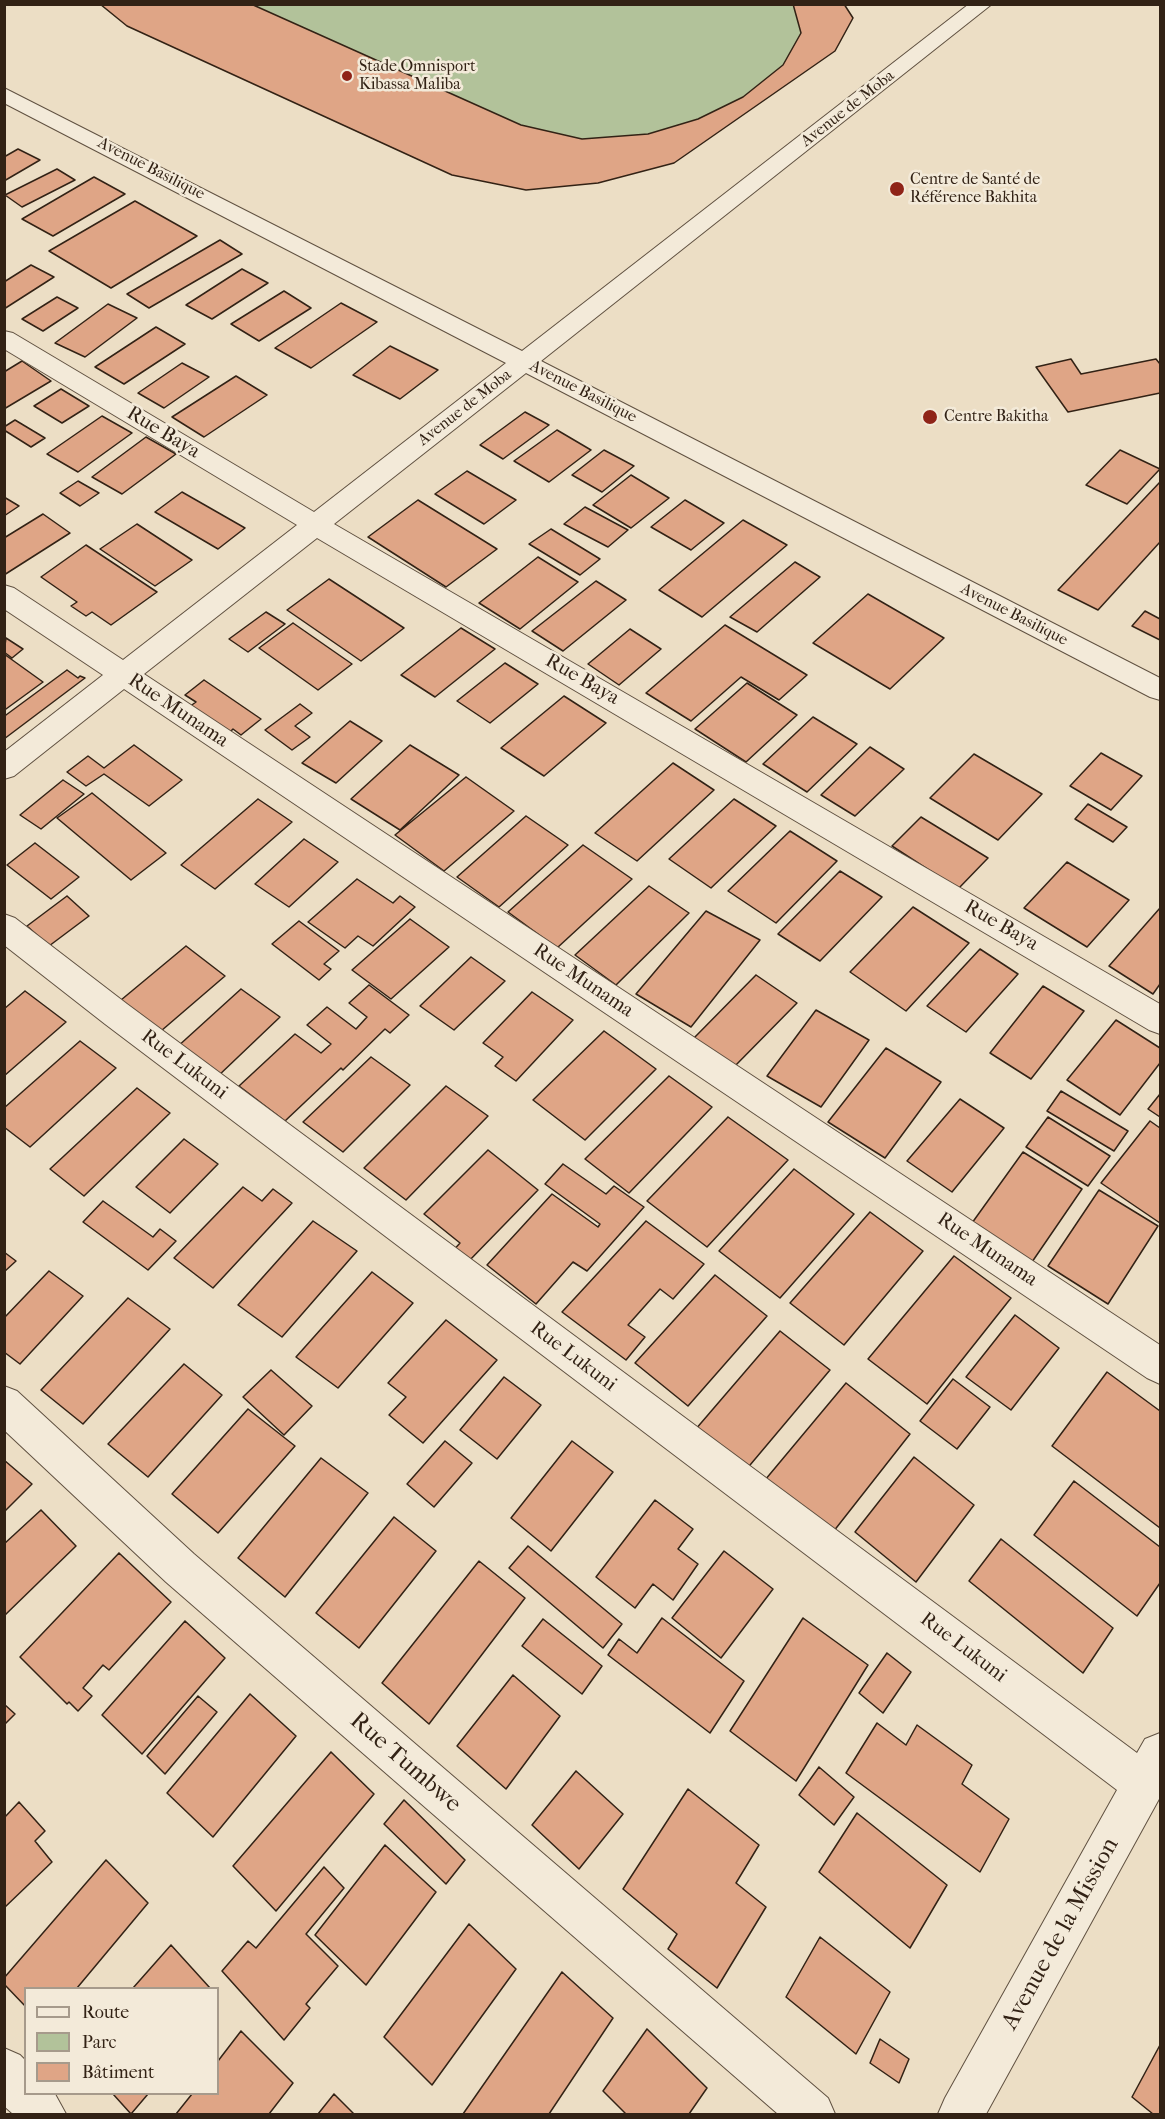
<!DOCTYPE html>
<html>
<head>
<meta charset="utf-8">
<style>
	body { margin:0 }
	#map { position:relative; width:1165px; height:2119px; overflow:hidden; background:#ecdec5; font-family:"IM FELL French Canon",serif }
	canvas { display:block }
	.frame { position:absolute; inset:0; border:6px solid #322215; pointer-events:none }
	.legend { position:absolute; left:24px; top:1987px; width:195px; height:108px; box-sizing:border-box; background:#f3ead9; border:2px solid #a69a8b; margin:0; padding:8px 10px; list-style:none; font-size:18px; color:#322215 }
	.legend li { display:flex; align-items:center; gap:12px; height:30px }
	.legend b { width:30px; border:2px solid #a69a8b }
</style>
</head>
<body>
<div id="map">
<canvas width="1165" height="2119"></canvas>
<div class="frame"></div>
<ul class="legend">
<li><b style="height:8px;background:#f3ead9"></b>Route</li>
<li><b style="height:16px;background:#b2c29a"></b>Parc</li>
<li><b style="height:16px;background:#dfa586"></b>Bâtiment</li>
</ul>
</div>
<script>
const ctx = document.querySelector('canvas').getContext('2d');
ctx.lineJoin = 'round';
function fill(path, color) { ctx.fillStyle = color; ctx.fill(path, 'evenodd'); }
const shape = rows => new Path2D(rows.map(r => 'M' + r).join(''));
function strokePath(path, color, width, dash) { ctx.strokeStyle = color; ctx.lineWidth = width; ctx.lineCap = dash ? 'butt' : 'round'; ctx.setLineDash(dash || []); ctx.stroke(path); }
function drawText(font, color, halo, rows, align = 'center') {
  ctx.font = font + ' "IM FELL French Canon",serif'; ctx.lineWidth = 5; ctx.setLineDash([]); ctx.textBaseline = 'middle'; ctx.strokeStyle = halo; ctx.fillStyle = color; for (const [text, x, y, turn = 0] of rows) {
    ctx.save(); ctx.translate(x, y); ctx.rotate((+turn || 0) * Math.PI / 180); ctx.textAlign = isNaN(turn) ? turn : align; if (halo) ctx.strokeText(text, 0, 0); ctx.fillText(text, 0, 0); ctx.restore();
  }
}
fill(shape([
	[844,4,853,18,835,51,674,163,598,183,526,190,452,175,127,26,100,5]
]), '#b2c29a');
const building = shape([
	[100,4,251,4,521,125,582,139,648,134,698,119,743,97,783,65,801,33,793,4,844,4,853,18,835,51,674,163,598,183,526,190,452,175,127,26,100,4],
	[18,149,40,160,4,181,4,157,18,149],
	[57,169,75,180,22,207,5,195,57,169],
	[94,177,125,194,53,236,22,219,94,177],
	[135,201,197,236,111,288,49,251,135,201],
	[220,240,242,254,149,308,127,294,220,240],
	[31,265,54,277,4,309,4,282,31,265],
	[242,269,268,283,212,319,186,305,242,269],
	[284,291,311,308,259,341,231,324,284,291],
	[57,297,78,308,43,331,22,319,57,297],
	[341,303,377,322,311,368,275,348,341,303],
	[108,304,137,318,85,357,55,343,108,304],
	[156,327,185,344,124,384,95,367,156,327],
	[390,346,438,370,400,399,353,375,390,346],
	[1071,359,1081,374,1156,359,1160,364,1160,393,1068,412,1036,367,1071,359],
	[22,361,51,381,4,409,4,372,22,361],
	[182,363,209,377,164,408,138,393,182,363],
	[236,376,267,395,204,437,172,417,236,376],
	[61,389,89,406,62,423,34,406,61,389],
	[525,412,549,425,503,459,480,445,525,412],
	[102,416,132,433,78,472,47,454,102,416],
	[15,420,45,438,31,447,4,430,4,427,15,420],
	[557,430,591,450,549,482,514,461,557,430],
	[146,437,176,454,122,494,92,477,146,437],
	[604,450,634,466,602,492,572,475,604,450],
	[1120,450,1160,469,1127,504,1086,485,1120,450],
	[467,471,516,500,484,524,435,494,467,471],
	[631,475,669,498,631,528,593,505,631,475],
	[78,481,99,493,80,506,60,493,78,481],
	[1160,482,1160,542,1098,610,1058,590,1160,482],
	[182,492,245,528,218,549,155,512,182,492],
	[4,497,19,506,4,516,4,497],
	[418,500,497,549,446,587,368,537,418,500],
	[685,500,724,523,691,550,651,527,685,500],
	[585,507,628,530,608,547,564,524,585,507],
	[43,514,70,533,4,575,4,538,43,514],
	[743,520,787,545,702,617,659,590,743,520],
	[137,524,192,560,155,586,100,549,137,524],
	[551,529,600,559,580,575,529,544,551,529],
	[86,545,157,592,111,625,92,612,86,616,71,606,77,602,41,577,86,545],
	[538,557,578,582,520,629,479,603,538,557],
	[795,562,820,577,757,632,730,617,795,562],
	[329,579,404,628,361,661,287,610,329,579],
	[596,581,626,600,563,651,532,631,596,581],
	[868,594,944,638,890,689,813,643,868,594],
	[1145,611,1160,619,1160,640,1132,626,1145,611],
	[266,612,285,624,248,652,229,639,266,612],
	[293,623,352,664,318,690,259,648,293,623],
	[725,625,807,675,779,700,741,677,691,721,646,693,725,625],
	[461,628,495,649,435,697,401,675,461,628],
	[630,629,661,649,619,685,588,664,630,629],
	[6,638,23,649,12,658,4,652,6,638],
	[4,654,43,682,6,709,4,708,4,654],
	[505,663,538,684,490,723,457,701,505,663],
	[67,670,78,678,80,676,85,678,4,739,4,713,6,715,67,670],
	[204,680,261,719,241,735,233,729,228,734,189,707,196,702,185,695,204,680],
	[747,683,797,715,746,762,695,729,747,683],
	[564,696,606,723,544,776,501,748,564,696],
	[300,704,312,713,295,726,310,737,292,750,265,730,300,704],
	[813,717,857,744,807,792,763,764,813,717],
	[350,721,382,741,336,783,302,763,350,721],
	[134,745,182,780,149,806,104,774,86,786,67,772,88,756,104,768,134,745],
	[410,745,459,775,400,830,351,799,410,745],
	[870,747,904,769,855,816,821,795,870,747],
	[1101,753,1142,776,1111,810,1070,786,1101,753],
	[974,754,1042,794,998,840,930,798,974,754],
	[673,763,714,790,637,861,595,833,673,763],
	[466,777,514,811,444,871,395,835,466,777],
	[63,780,84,794,41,829,20,815,63,780],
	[92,793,166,853,131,880,57,818,92,793],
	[258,799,292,822,215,889,181,865,258,799],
	[734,799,776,826,711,888,669,859,734,799],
	[1088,804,1127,827,1113,842,1075,819,1088,804],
	[526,816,568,845,499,907,457,877,526,816],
	[921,817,988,858,958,889,892,846,921,817],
	[790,831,837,861,776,923,728,891,790,831],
	[304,839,338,862,289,907,255,884,304,839],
	[35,843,79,877,51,899,7,865,35,843],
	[583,845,632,879,557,948,508,912,583,845],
	[1067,862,1129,900,1087,947,1024,908,1067,862],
	[840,871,882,897,820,961,778,934,840,871],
	[357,879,393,903,400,896,415,907,373,946,358,936,345,948,308,922,357,879],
	[649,886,689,913,616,985,575,955,649,886],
	[67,896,89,916,49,946,27,926,67,896],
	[913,907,969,943,906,1011,850,972,913,907],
	[1160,908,1160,984,1153,994,1109,966,1160,908],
	[706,911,760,940,691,1027,636,994,706,911],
	[410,919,449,947,391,999,352,970,410,919],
	[299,921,339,951,324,964,331,969,319,980,272,944,299,921],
	[186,946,225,976,154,1037,115,1005,186,946],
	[980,949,1018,974,966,1032,927,1006,980,949],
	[471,957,505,981,454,1030,420,1006,471,957],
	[756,975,797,1003,732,1069,692,1040,756,975],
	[369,985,409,1015,390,1033,385,1029,343,1070,341,1068,285,1121,239,1086,295,1034,321,1053,331,1044,307,1025,327,1007,356,1029,367,1017,349,1003,369,985],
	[1043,986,1084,1011,1031,1079,990,1053,1043,986],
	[241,989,280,1017,216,1078,176,1048,241,989],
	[25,991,66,1022,4,1076,4,1009,25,991],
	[532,992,573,1020,516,1081,495,1066,503,1057,483,1043,532,992],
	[816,1010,869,1040,821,1107,767,1076,816,1010],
	[1116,1020,1160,1048,1160,1063,1120,1115,1067,1080,1116,1020],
	[604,1031,656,1069,585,1140,533,1100,604,1031],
	[80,1041,116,1068,30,1147,4,1127,4,1108,80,1041],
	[886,1048,941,1082,885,1158,828,1122,886,1048],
	[371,1057,410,1085,343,1152,303,1122,371,1057],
	[669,1076,712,1107,629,1193,585,1159,669,1076],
	[446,1086,488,1116,406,1200,364,1168,446,1086],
	[137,1088,170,1113,84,1196,50,1169,137,1088],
	[1061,1091,1128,1131,1114,1151,1047,1111,1061,1091],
	[1160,1094,1160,1117,1148,1109,1160,1094],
	[960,1099,1004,1128,952,1192,907,1161,960,1099],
	[728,1117,788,1160,707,1247,647,1201,728,1117],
	[1048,1117,1110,1156,1088,1186,1026,1147,1048,1117],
	[1150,1121,1160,1128,1160,1223,1101,1183,1150,1121],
	[184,1139,218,1164,170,1213,136,1187,184,1139],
	[488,1150,538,1190,466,1264,451,1253,460,1243,424,1214,488,1150],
	[1023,1152,1082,1189,1032,1262,972,1223,1023,1152],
	[563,1164,606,1194,614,1186,644,1207,587,1271,573,1262,536,1304,487,1265,552,1194,598,1227,600,1224,545,1184,563,1164],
	[794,1169,854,1214,780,1298,719,1251,794,1169],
	[243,1187,262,1201,273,1189,292,1203,213,1288,174,1258,243,1187],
	[1099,1190,1158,1226,1108,1304,1048,1266,1099,1190],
	[103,1201,153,1237,160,1229,176,1241,148,1270,83,1222,103,1201],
	[870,1212,923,1251,844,1345,790,1303,870,1212],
	[313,1221,357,1251,282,1337,238,1305,313,1221],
	[646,1221,704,1264,673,1299,660,1289,628,1325,645,1337,626,1360,562,1312,646,1221],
	[4,1252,16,1261,4,1272,4,1252],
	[954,1256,1011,1298,927,1404,868,1359,954,1256],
	[49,1271,83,1296,20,1364,4,1352,4,1318,49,1271],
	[372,1272,413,1303,338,1388,296,1357,372,1272],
	[715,1275,767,1316,688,1406,635,1363,715,1275],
	[128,1298,170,1329,83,1424,41,1390,128,1298],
	[1015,1315,1059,1348,1011,1410,966,1377,1015,1315],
	[446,1320,497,1360,423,1443,389,1415,406,1397,388,1383,446,1320],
	[780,1331,830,1370,745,1471,695,1430,780,1331],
	[184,1364,222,1395,148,1477,108,1444,184,1364],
	[271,1370,312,1406,284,1435,243,1397,271,1370],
	[1107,1372,1160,1411,1160,1528,1052,1446,1107,1372],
	[504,1377,541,1405,497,1459,460,1430,504,1377],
	[953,1379,990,1407,957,1449,920,1421,953,1379],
	[846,1383,910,1434,826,1541,760,1486,846,1383],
	[248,1409,295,1446,218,1533,172,1494,248,1409],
	[445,1441,472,1463,434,1507,407,1484,445,1441],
	[572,1441,613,1472,551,1551,511,1518,572,1441],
	[914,1457,974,1505,916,1582,855,1532,914,1457],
	[321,1458,368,1493,285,1597,238,1558,321,1458],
	[4,1460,32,1484,4,1512,4,1460],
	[1074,1481,1160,1547,1160,1583,1137,1616,1034,1535,1074,1481],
	[655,1500,693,1529,678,1549,698,1564,673,1600,653,1584,635,1608,596,1577,655,1500],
	[41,1510,76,1546,4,1616,4,1544,41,1510],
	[394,1517,436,1551,359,1648,316,1613,394,1517],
	[1001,1539,1113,1628,1083,1673,969,1581,1001,1539],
	[528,1546,622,1624,603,1648,509,1568,528,1546],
	[724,1551,773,1589,721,1658,672,1618,724,1551],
	[119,1553,171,1602,109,1670,103,1665,83,1688,92,1696,78,1711,69,1702,67,1704,20,1657,119,1553],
	[479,1561,525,1598,429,1724,382,1683,479,1561],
	[662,1618,744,1681,710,1733,608,1655,619,1639,637,1653,662,1618],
	[803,1618,868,1665,796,1781,730,1731,803,1618],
	[543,1619,602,1666,582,1694,522,1646,543,1619],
	[185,1621,225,1658,142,1754,102,1715,185,1621],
	[887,1653,911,1672,883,1713,859,1693,887,1653],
	[513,1675,560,1716,506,1789,457,1746,513,1675],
	[250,1694,296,1736,213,1837,167,1793,250,1694],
	[198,1696,217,1712,165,1774,147,1756,198,1696],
	[4,1704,15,1714,4,1725,4,1704],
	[877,1723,906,1745,917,1725,972,1765,962,1784,1009,1819,980,1872,846,1773,877,1723],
	[331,1752,374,1794,276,1911,233,1866,331,1752],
	[819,1767,854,1797,834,1825,799,1795,819,1767],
	[576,1771,623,1814,579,1869,532,1825,576,1771],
	[688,1789,759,1845,736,1883,766,1907,717,1988,668,1949,677,1934,623,1889,688,1789],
	[404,1800,465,1860,446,1884,384,1824,404,1800],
	[19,1802,45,1831,35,1841,52,1862,4,1908,4,1818,19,1802],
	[857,1813,947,1885,910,1948,819,1872,857,1813],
	[385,1845,436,1892,366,1985,315,1935,385,1845],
	[106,1860,148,1903,77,1988,26,1988,26,2007,4,1984,4,1978,106,1860],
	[324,1867,344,1888,306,1934,338,1966,306,2004,310,2008,284,2040,222,1971,248,1941,256,1948,324,1867],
	[469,1924,516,1969,432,2085,384,2037,469,1924],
	[820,1937,890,1992,856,2054,786,1997,820,1937],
	[171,1945,210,1988,133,1988,171,1945],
	[562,1972,613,2018,549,2114,463,2114,562,1972],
	[647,2029,707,2088,689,2114,626,2114,603,2091,647,2029],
	[241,2031,293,2083,269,2114,176,2114,192,2094,218,2094,218,2061,241,2031],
	[880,2039,909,2059,899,2083,870,2063,880,2039],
	[1160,2045,1160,2114,1153,2114,1132,2097,1160,2045],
	[113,2094,148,2094,131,2114,113,2094],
	[334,2094,354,2114,318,2114,334,2094]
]);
fill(building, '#dfa586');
strokePath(building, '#322215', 1.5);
const minor = shape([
	[969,4,992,4,541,361,1160,678,1160,700,1150,697,526,373,334,524,1160,1004,1160,1034,1149,1030,317,538,144,674,1160,1345,1160,1384,1147,1378,124,689,14,776,4,779,4,752,103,675,4,609,4,585,14,588,123,660,297,525,4,349,4,331,13,333,314,512,506,363,4,103,4,88,522,351,969,4],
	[4,914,15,918,127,1004,1137,1753,1145,1739,1160,1733,1159,1799,986,2114,938,2114,945,2098,1117,1790,105,1024,4,945,4,914],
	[4,1386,17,1391,194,1554,828,2098,835,2114,778,2114,166,1582,4,1430,4,1386],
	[4,2048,20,2055,26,2061,26,2094,55,2094,66,2114,13,2114,4,2106,4,2048]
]);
strokePath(minor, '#605141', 2);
fill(minor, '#f3ead9');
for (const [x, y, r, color] of [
	[347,76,6,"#8f2418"],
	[897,189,8,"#8f2418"],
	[930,417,8,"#8f2418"]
]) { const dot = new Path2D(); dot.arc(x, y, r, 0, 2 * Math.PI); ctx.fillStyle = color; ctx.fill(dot); strokePath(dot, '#f3ead9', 2); }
drawText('16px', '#322215', '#f3ead9', [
	["Stade Omnisport",359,67],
	["Kibassa Maliba",359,85],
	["Centre de Santé de",910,180],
	["Référence Bakhita",910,198],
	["Centre Bakitha",944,417]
], 'left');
drawText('16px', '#322215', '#f3ead9', [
	["Avenue de Moba",848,109,-38],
	["Avenue Basilique",151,169,27],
	["Avenue Basilique",583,392,27],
	["Avenue de Moba",465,408,-38],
	["Avenue Basilique",1014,615,27]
]);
drawText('20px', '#322215', '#f3ead9', [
	["Rue Baya",163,433,31],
	["Rue Baya",582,680,30],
	["Rue Munama",178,711,34],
	["Rue Baya",1001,926,30],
	["Rue Munama",583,981,34],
	["Rue Lukuni",184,1065,37],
	["Rue Munama",987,1250,34],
	["Rue Lukuni",573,1357,37],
	["Rue Lukuni",963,1648,37]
]);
drawText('24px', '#322215', '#f3ead9', [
	["Rue Tumbwe",405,1763,41],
	["Avenue de la Mission",1061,1934,-61]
]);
</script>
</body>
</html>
